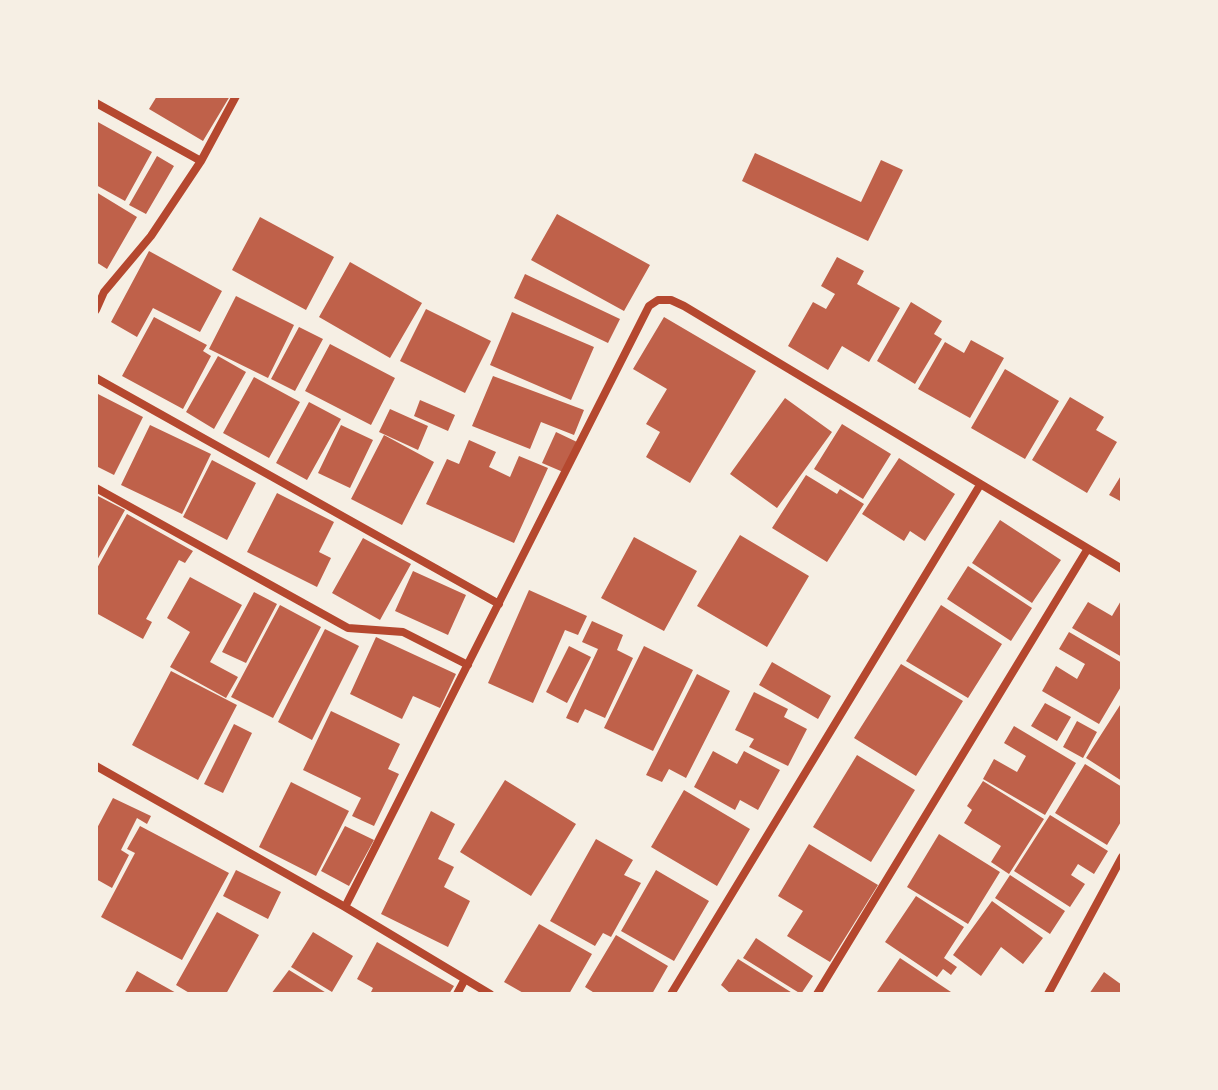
<!DOCTYPE html>
<html>
<head>
<meta charset="utf-8">
<style>
	body { margin:0 }
	#map { position:relative; width:1218px; height:1090px; overflow:hidden; background:#f6efe4; font-family:Raleway,sans-serif }
	canvas { display:block }
	.frame { position:absolute; inset:0; border:98px solid #f6efe4; pointer-events:none }
</style>
</head>
<body>
<div id="map">
<canvas width="1218" height="1090"></canvas>
<div class="frame"></div>
</div>
<script>
const ctx = document.querySelector('canvas').getContext('2d');
ctx.lineJoin = 'round';
function fill(path, color) { ctx.fillStyle = color; ctx.fill(path, 'evenodd'); }
const shape = rows => new Path2D(rows.map(r => 'M' + r).join(''));
function strokePath(path, color, width, dash) { ctx.strokeStyle = color; ctx.lineWidth = width; ctx.lineCap = dash ? 'butt' : 'round'; ctx.setLineDash(dash || []); ctx.stroke(path); }
fill(shape([
	[157,96,230,96,203,141,149,109],
	[96,121,152,152,125,201,96,185],
	[755,153,861,202,881,160,903,170,868,241,742,181],
	[157,156,174,166,146,214,129,205],
	[96,192,137,217,107,269,96,262],
	[557,214,650,265,624,311,531,260],
	[260,217,334,257,306,310,232,270],
	[149,251,222,291,200,332,153,308,137,337,111,322],
	[837,257,864,271,857,284,900,308,869,362,842,346,828,370,788,346,813,302,826,309,835,294,821,286],
	[350,262,422,303,390,358,319,317],
	[525,274,620,319,608,343,514,298],
	[236,296,294,325,268,378,209,349],
	[911,302,942,321,934,334,942,339,915,384,877,361],
	[426,309,491,341,465,393,400,361],
	[512,312,594,347,571,400,490,365],
	[154,317,207,345,203,351,211,356,183,409,122,376],
	[664,317,756,371,690,483,646,457,660,432,646,424,667,389,633,369],
	[299,327,323,339,295,391,271,379],
	[971,340,1004,358,970,418,918,389,945,342,964,353],
	[330,344,395,378,371,425,305,391],
	[218,356,246,372,214,429,186,412],
	[1005,369,1059,401,1025,459,971,428],
	[493,376,584,410,574,435,541,422,530,449,472,426],
	[254,377,300,402,269,458,223,433],
	[96,393,143,417,114,475,96,466],
	[1070,397,1104,417,1096,430,1117,442,1087,493,1032,460],
	[785,398,832,432,777,508,730,474],
	[420,400,455,415,448,431,414,416],
	[309,402,341,419,307,480,276,463],
	[390,409,428,426,418,450,379,432],
	[842,424,891,454,863,499,814,469],
	[150,425,211,454,182,514,121,485],
	[341,425,373,440,350,488,318,473],
	[556,432,577,442,563,472,542,463],
	[384,435,434,462,402,525,351,499],
	[469,440,496,452,489,467,510,477,519,456,548,468,514,543,426,504,447,459,459,464],
	[899,458,955,494,925,541,910,531,904,541,862,514],
	[212,460,256,483,227,540,183,517],
	[1122,474,1122,502,1109,495],
	[806,475,837,494,840,489,864,504,827,562,772,528],
	[277,493,334,522,319,552,331,558,317,587,247,552],
	[96,495,125,510,96,562],
	[127,514,193,551,185,563,179,560,146,619,152,622,143,639,96,613,96,570],
	[1000,520,1061,560,1032,603,972,563],
	[740,535,809,576,767,647,697,606],
	[634,537,697,571,664,631,601,598],
	[363,538,411,564,380,620,332,593],
	[968,566,1032,608,1011,641,947,599],
	[413,571,466,595,448,635,395,611],
	[190,577,242,605,210,662,238,677,226,698,170,667,190,632,167,618],
	[529,590,587,616,578,635,565,630,533,703,488,683],
	[254,592,277,604,246,663,222,652],
	[1122,599,1122,657,1072,628,1088,602,1112,616],
	[280,605,321,627,273,718,231,697],
	[941,605,1002,644,968,698,906,661],
	[592,621,623,635,617,650,633,658,605,718,585,709,578,723,566,718,598,649,582,642],
	[325,629,359,646,312,740,278,722],
	[1069,632,1122,663,1122,685,1099,724,1042,691,1056,666,1077,679,1085,664,1059,649],
	[376,637,456,674,440,708,413,696,402,719,350,694],
	[569,646,591,657,567,703,546,692],
	[644,646,693,670,653,751,604,728],
	[772,662,831,696,818,719,759,685],
	[901,664,963,701,916,776,854,738],
	[171,671,237,705,198,780,132,745],
	[697,674,730,691,686,778,669,769,662,782,646,775],
	[754,692,788,709,784,717,807,729,788,766,749,747,754,739,735,730],
	[1122,702,1122,781,1086,758],
	[1045,703,1071,717,1057,741,1031,726],
	[331,711,400,744,388,769,399,774,374,826,352,816,361,798,303,770],
	[1077,721,1097,732,1083,758,1063,747],
	[234,724,252,733,223,793,204,784],
	[1014,726,1076,763,1045,815,983,779,994,759,1017,772,1026,756,1004,743],
	[713,751,737,764,744,751,780,770,758,810,740,800,735,810,694,787],
	[857,755,915,790,871,862,813,827],
	[1085,764,1122,787,1122,820,1107,845,1055,813],
	[505,780,576,824,531,896,460,852],
	[983,781,1044,819,1009,874,991,862,1001,846,964,823,972,810,967,806],
	[291,782,349,811,316,876,259,847],
	[684,790,750,829,717,886,651,847],
	[113,798,151,816,147,824,137,818,121,850,129,855,112,888,96,879,96,830],
	[431,811,455,824,438,859,454,867,444,887,470,901,448,947,381,914],
	[1050,815,1108,851,1094,874,1078,864,1071,875,1085,884,1070,907,1014,871],
	[140,826,229,873,182,960,101,917,135,853,127,849],
	[345,826,374,840,349,886,321,871],
	[939,834,1000,872,968,924,907,887],
	[596,839,633,860,624,875,641,883,611,937,603,933,595,946,550,921],
	[809,844,878,885,830,962,787,936,803,911,778,896],
	[236,870,281,892,268,919,223,896],
	[656,870,709,901,674,961,621,931],
	[1010,875,1065,911,1050,934,995,898],
	[916,896,964,927,944,958,957,967,951,975,943,969,937,977,885,942],
	[992,901,1043,938,1023,964,1001,947,981,976,953,955],
	[217,912,259,935,226,994,191,994,176,985],
	[539,924,592,954,569,994,525,994,504,982],
	[313,932,353,956,332,992,291,967],
	[616,935,668,966,652,994,596,994,585,987],
	[756,938,813,976,801,994,743,958],
	[377,942,454,986,449,994,370,994,373,988,357,979],
	[900,958,954,994,880,994,877,992],
	[738,959,794,994,731,994,721,985],
	[289,970,328,994,271,994],
	[137,971,178,994,124,994],
	[1104,972,1122,985,1122,994,1089,994]
]), '#bf614a');
strokePath(shape([
	[96,103,201,161],
	[96,310,104,292,151,236,201,161,236,96],
	[96,378,499,604],
	[96,488,348,628,403,632,468,665],
	[96,766,345,907,490,994],
	[345,907,649,306,658,300,671,300,684,306,1122,569],
	[457,994,465,979],
	[671,994,980,485],
	[817,994,1087,550],
	[1048,994,1122,857]
]), '#b5482f', 8);
</script>
</body>
</html>
